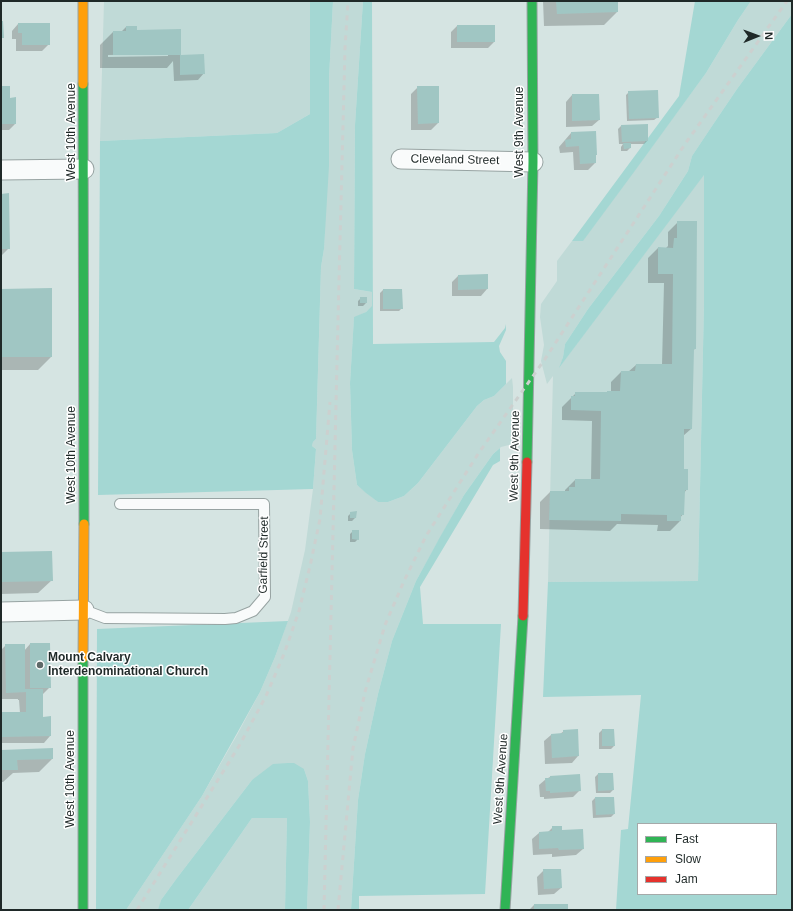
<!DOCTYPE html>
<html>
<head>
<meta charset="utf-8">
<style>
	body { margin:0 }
	#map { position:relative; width:793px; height:911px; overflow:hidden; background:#d5e4e2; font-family:Helvetica,sans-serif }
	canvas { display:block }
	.frame { position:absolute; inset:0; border:2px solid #1f2928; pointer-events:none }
	.legend { position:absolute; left:637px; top:823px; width:140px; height:72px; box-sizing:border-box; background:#fff; border:1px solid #a5a9a9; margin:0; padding:5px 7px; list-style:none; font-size:12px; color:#1f2928 }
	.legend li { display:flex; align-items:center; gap:8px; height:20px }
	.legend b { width:20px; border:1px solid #a5a9a9 }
	.north { position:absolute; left:737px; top:16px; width:40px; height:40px; -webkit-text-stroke:3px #fff; paint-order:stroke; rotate:89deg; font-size:11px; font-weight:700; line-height:16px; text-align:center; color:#1f2928 }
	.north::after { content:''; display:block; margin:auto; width:14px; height:18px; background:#1f2928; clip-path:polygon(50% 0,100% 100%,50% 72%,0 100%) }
</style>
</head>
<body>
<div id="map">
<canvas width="793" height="911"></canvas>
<div class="frame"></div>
<ul class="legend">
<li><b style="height:5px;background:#30b455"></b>Fast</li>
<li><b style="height:5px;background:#ff9f0a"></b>Slow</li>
<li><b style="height:5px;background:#e5322d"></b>Jam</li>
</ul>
<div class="north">N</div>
</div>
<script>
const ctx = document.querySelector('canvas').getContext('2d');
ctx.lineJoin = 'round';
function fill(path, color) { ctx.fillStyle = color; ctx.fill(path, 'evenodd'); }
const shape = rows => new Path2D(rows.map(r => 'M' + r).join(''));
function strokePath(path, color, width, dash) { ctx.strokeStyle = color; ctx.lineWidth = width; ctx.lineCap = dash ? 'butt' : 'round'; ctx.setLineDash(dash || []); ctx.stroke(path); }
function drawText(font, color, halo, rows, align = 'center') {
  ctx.font = font + ' Helvetica,sans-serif'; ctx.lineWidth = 3; ctx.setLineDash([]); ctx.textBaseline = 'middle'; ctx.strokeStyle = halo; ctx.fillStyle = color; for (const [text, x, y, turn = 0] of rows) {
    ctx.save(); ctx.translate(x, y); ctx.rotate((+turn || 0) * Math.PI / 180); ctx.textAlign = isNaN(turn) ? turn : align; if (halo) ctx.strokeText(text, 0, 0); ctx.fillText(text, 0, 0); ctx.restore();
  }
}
fill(shape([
	[104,1,310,1,310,114,277,133,100,141],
	[333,1,363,1,355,125,354,289,372,292,372,307,366,312,354,318,350,383,352,450,357,485,378,502,388,502,404,496,418,483,477,406,484,400,494,396,512,378,513,387,513,413,515,417,514,446,509,445,501,447,493,454,464,495,416,581,392,641,378,694,365,754,358,800,351,910,307,910,310,822,308,781,304,769,252,780,177,878,161,900,159,910,126,910,202,796,237,735,260,692,275,657,291,612,305,550,313,489,316,449,312,446,313,442,316,439,321,267,324,249,329,78],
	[751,1,792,1,792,14,737,89,714,123,692,156,688,171,659,216,588,309,565,344,563,357,560,366,704,174,704,303,698,581,548,582,553,376,547,384,541,361,544,345,540,317,541,304,557,281,557,261,572,241,583,240,706,73,738,20],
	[252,818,287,818,285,910,188,910]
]), '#c0dad7');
fill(shape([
	[310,1,333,1,329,78,329,166,324,249,321,267,316,439,313,442,312,446,316,449,313,489,98,495,100,141,277,133,310,114],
	[363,1,372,1,373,344,494,342,505,328,506,324,506,330,499,346,500,352,506,361,506,384,494,396,484,400,477,406,418,483,404,496,388,502,378,502,366,493,357,485,352,450,350,383,354,317,366,312,372,306,372,292,354,289,355,125],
	[695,1,751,1,738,20,706,73,634,172,583,241,572,241,679,96],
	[792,14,792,910,616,910,621,830,628,829,641,695,543,697,548,582,698,581,704,303,704,175,559,368,563,357,565,344,588,309,659,216,688,171,692,156,714,123,737,89],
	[638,824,776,824,776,894,638,894],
	[500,448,500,461,493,465,420,587,423,624,501,624,485,894,359,896,359,910,351,910,358,800,365,754,378,694,392,641,416,581,440,537,464,495,493,454],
	[288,621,275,657,260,692,202,796,126,910,96,910,97,629],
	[288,763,294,763,304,769,308,781,310,822,307,910,285,910,287,818,252,818,188,910,158,910,161,900,177,878,252,780,273,764]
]), '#a4d7d3');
fill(shape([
	[543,1,617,1,617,12,604,25,544,26],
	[18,24,49,44,42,51,16,51,16,39,12,39,12,31],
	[457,26,494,42,488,48,451,48,451,32],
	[126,27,136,31,180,30,180,56,204,73,198,80,174,81,173,61,167,68,100,68,100,45,113,32,121,32],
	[168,54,168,56,108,57,108,55],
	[1,87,9,99,15,124,9,130,1,130],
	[418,87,438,123,431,130,411,130,411,94],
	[629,92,658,117,654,120,627,121,626,95],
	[572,95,599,120,592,126,566,127,566,102],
	[621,126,647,141,644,144,630,144,630,148,627,151,621,151,621,147,623,144,619,144,618,129],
	[571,133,595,163,588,170,574,170,573,152,560,153,559,147],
	[1,195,9,248,2,255,1,255],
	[678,222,695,349,693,350,691,429,683,436,683,470,687,489,684,493,683,514,680,518,680,521,670,531,657,531,658,525,617,524,610,531,540,529,540,502,550,492,565,492,565,490,575,480,591,480,592,421,562,420,562,407,576,393,606,393,607,392,611,392,611,382,621,372,628,372,636,365,662,365,664,283,648,283,648,258,658,248,665,249,668,246,668,232],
	[487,275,487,289,481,296,452,296,452,282,458,276],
	[1,290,51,357,38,370,1,370],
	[383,290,402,308,399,311,380,311,380,293],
	[361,298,366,303,363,306,358,306,358,301],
	[356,512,355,518,352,521,348,521,348,516,351,513],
	[353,531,358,539,355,542,350,542,350,534],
	[1,553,52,580,38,593,1,594],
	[30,644,50,687,42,695,42,718,50,717,50,736,44,743,1,743,1,713,20,713,19,700,18,700,18,699,1,699,1,650,6,645,24,651],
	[602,730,614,746,611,749,599,749,599,733],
	[564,731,578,756,572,763,545,764,544,741,551,735,560,734],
	[1,751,52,759,39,772,13,773,3,782,1,782],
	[598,774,613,790,610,793,596,793,595,777],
	[550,777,580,790,573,797,544,799,544,797,540,797,539,785,546,779],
	[595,798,614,814,611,817,593,818,592,801],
	[553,827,561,831,583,849,576,855,552,857,552,854,533,855,532,839,539,833,548,832],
	[544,870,561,888,554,894,538,895,537,877],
	[534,905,567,905,567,910,529,910]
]), '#0003');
fill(shape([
	[556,1,618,1,618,12,557,14],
	[1,21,3,21,4,38,1,38],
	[18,23,50,23,50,45,22,45,22,33,18,33],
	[457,25,495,25,495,42,457,42],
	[126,26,137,26,137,30,181,29,181,55,204,54,205,74,180,75,180,55,113,55,113,31,126,31],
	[1,86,10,86,10,98,16,97,16,124,1,124],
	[417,86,439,86,439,123,418,124],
	[658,90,659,118,629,119,628,91],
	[572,94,599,94,600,120,572,121],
	[648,124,648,141,622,142,621,125],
	[596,131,597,155,596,155,596,163,580,164,579,146,566,147,565,140,571,139,571,132],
	[623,143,631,143,631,148,624,149],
	[9,193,10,249,1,249,1,194],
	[677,221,697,221,696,349,694,349,692,429,684,429,684,469,688,469,688,490,685,490,684,515,681,515,681,521,667,521,667,515,621,514,621,521,549,520,550,491,569,491,569,487,575,487,575,479,600,479,601,411,571,410,571,396,575,396,575,392,607,392,607,391,620,391,621,371,635,371,636,364,672,364,673,274,658,274,658,247,673,248,674,238,677,238],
	[488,274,488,289,458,290,458,275],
	[52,288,52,357,1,357,1,289],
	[383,289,402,289,403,309,383,309],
	[360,297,367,297,367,303,360,303],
	[357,511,356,518,350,518,350,512],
	[352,530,359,530,359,540,352,539],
	[52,551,53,581,1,582,1,552],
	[30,643,50,643,51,688,30,688],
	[5,644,25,644,25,689,43,689,43,717,51,716,51,736,1,737,1,712,26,712,26,692,6,693],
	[578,729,579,756,552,758,551,734,563,733,563,730],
	[602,729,614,729,615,746,602,746],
	[53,748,53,759,17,760,18,770,1,770,1,750],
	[598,773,613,773,614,790,598,791],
	[580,774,581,791,550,793,550,791,546,791,545,778,550,778,550,776],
	[595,797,614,797,615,814,596,815],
	[552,826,562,826,562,830,583,829,584,849,559,850,558,848,539,849,539,832,552,831],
	[543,869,561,869,562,888,544,889],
	[534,904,568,904,568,910,534,910]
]), '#a0c6c3');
const lane = shape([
	[84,610,105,618,225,619,236,618,253,611,265,597,264,504,120,504]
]);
const street = shape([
	[401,159,533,162],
	[1,170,84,169],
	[1,612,84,610]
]);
const fast = shape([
	[83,84,84,524],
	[527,462,533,162,532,1],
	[83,910,83,658],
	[505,910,523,616]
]);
const slow = shape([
	[83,1,83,84],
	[83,658,84,524]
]);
const jam = shape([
	[523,616,527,462]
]);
strokePath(lane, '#97a3a2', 12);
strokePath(street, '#97a3a2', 21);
strokePath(fast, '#97a3a2', 11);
strokePath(slow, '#97a3a2', 11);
strokePath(jam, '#97a3a2', 11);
strokePath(lane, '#f9fbfb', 10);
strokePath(street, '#f9fbfb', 19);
strokePath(fast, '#30b455', 9);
strokePath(slow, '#ff9f0a', 9);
strokePath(jam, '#e5322d', 9);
strokePath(shape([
	[137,910,239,746,266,696,284,654,299,611,310,566,320,519,330,402],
	[324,910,338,320,345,48,348,1],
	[338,910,353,748,365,692,385,625,404,581,426,536,478,454,545,359,685,144,787,1]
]), '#ccd0cf', 3, [5, 5]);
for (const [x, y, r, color] of [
	[40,665,4,"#5f6a69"]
]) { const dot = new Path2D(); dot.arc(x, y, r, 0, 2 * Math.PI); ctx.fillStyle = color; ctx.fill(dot); strokePath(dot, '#fff', 1.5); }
drawText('12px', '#1f2928', '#fff', [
	["West 10th Avenue",72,132,-90],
	["West 9th Avenue",520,132,-90],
	["Cleveland Street",455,160,1],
	["West 10th Avenue",72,455,-90],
	["West 9th Avenue",515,456,-89],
	["Garfield Street",264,555,-89],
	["West 10th Avenue",71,779,-90],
	["West 9th Avenue",501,779,-86]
]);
drawText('bold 12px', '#1f2928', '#fff', [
	["Mount Calvary",48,658],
	["Interdenominational Church",48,672]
], 'left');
</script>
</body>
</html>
